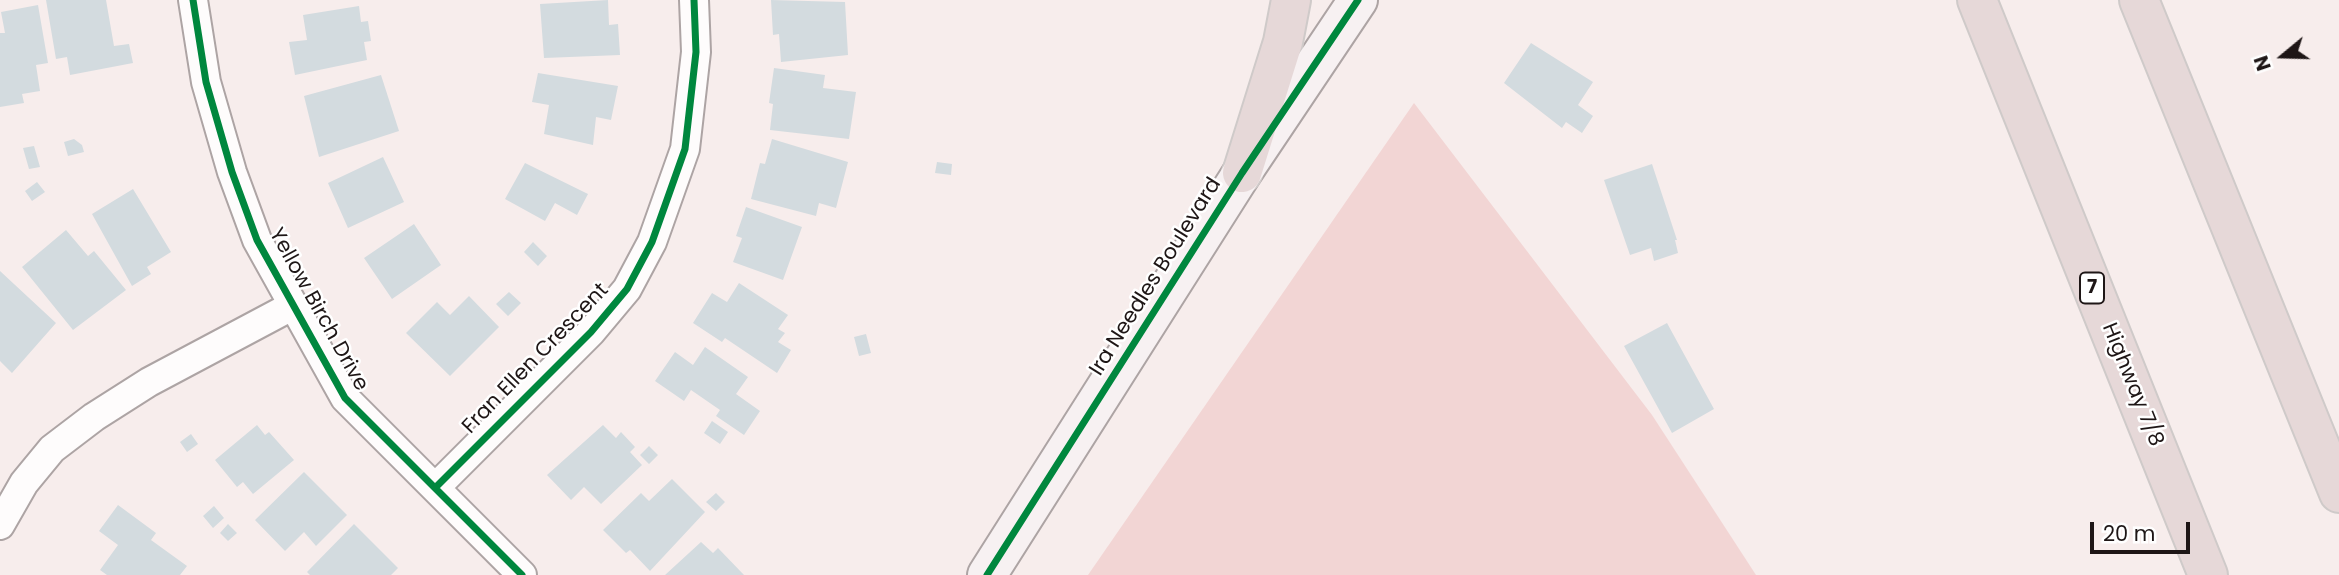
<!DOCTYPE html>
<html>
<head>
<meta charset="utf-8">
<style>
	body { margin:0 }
	#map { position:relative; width:2339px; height:575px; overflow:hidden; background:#f7edec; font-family:Poppins,sans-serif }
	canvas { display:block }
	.north { position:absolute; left:2248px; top:21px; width:70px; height:70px; -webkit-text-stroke:5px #fff; paint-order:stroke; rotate:251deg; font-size:19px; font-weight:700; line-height:28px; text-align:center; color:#1e1616 }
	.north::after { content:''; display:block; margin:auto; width:24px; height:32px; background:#1e1616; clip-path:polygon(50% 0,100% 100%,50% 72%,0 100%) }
	.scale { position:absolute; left:2090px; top:522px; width:100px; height:32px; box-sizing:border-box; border:4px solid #1e1616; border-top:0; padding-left:9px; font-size:21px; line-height:24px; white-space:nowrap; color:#1e1616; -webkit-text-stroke:5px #fff; paint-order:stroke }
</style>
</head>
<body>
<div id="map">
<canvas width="2339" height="575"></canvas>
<div class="north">N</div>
<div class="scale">20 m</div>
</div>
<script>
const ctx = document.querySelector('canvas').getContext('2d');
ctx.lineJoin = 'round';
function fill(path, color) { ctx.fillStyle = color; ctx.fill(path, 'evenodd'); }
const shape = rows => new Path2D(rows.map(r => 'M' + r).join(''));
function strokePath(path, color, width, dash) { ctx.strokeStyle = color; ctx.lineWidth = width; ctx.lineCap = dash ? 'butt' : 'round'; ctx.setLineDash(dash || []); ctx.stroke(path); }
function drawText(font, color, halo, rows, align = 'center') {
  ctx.font = font + ' Poppins,sans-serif'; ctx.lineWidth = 5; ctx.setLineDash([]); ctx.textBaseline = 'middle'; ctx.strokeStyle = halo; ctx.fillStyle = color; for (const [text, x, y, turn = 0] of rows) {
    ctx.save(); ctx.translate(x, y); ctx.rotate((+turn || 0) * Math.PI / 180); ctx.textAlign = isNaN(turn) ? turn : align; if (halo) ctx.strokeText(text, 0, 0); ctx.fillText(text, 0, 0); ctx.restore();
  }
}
fill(shape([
	[1414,103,1652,415,1756,575,1088,575]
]), '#f2d5d4');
fill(shape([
	[46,0,106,0,114,46,129,44,133,63,70,75,67,57,56,59],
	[608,0,609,25,618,24,620,55,544,58,540,4],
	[771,0,845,2,848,55,781,62,779,34,773,35],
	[38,5,48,63,36,65,40,91,22,94,24,103,0,107,0,33,5,33,1,12],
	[359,6,361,22,368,21,371,41,364,42,367,60,295,75,289,42,307,40,303,15],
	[1531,43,1593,82,1578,105,1593,116,1582,133,1566,122,1562,128,1504,83],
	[774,68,825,75,823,88,856,92,849,139,770,130,773,104,769,103],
	[538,73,618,86,611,120,596,117,593,145,544,134,549,105,532,102],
	[381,75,399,131,319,157,304,96],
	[74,139,82,145,84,152,68,156,64,142],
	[772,139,848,162,836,208,819,203,816,216,751,199,760,163,765,164],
	[34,146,40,167,29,169,23,148],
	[383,157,404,202,348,228,328,183],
	[937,162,952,164,951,175,935,173],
	[525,163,588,194,577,215,555,203,545,221,505,199],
	[1652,164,1677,240,1675,240,1678,253,1654,261,1651,248,1630,255,1604,180],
	[37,182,45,192,32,201,25,191],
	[133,189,171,252,147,267,151,274,132,286,92,214],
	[746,207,802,227,783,280,733,262,742,238,736,236],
	[414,224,441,265,392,299,364,258],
	[66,230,88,256,94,251,126,290,73,330,22,267],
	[533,242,547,256,538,266,524,252],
	[0,271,56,323,12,373,0,361],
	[739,283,788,315,778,329,785,333,778,342,791,350,777,373,725,338,722,342,693,323,712,293,727,302],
	[509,292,521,303,508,316,496,304],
	[469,296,499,327,450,376,406,333,437,302,450,315],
	[1667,323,1714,409,1672,433,1624,346],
	[866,334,871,353,859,356,854,337],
	[705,347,748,377,736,394,760,411,744,435,716,416,720,410,691,390,684,401,655,381,675,352,693,365],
	[712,421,728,432,720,444,704,433],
	[257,425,265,435,269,432,294,460,253,494,243,482,237,487,215,460],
	[603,425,616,438,621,432,635,447,630,452,642,465,601,504,584,487,571,500,547,475],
	[191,434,198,444,187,452,180,442],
	[649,446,658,455,649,464,640,455],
	[304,472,347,515,316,546,304,532,285,551,255,520],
	[672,479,705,512,650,571,630,550,626,553,603,530,641,493,649,501],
	[716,493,725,502,716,511,706,502],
	[118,505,156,533,151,540,187,566,180,575,107,575,100,570,118,545,99,531],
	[214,506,224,518,213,528,203,516],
	[228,524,237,533,228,541,220,533],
	[354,524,398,568,391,575,310,575,307,572],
	[701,542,713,553,718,548,744,575,665,575]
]), '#d3dbdf');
const street = shape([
	[193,0,206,82,232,172,257,240,345,398,522,575],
	[435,488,591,332,627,289,652,242,685,149,696,52,694,0],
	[0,525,24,483,52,449,94,417,149,382,292,306]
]);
const secondary = shape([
	[987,575,1242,173,1358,0]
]);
const highway = shape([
	[1977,0,2208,575],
	[2139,0,2339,493],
	[1242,173,1283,42,1291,0]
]);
strokePath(street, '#ada4a4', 32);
strokePath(secondary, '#ada4a4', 42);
strokePath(highway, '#cfcac9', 42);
strokePath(street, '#fefcfc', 28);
strokePath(secondary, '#f7f1f2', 38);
strokePath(highway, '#e6d8d8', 38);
strokePath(shape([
	[193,0,206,82,232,172,257,240,345,398,522,575],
	[435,488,591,332,627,289,652,242,685,149,696,52,694,0],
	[987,575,1242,173,1358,0]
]), '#00873e', 7);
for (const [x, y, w] of [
	[2092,288,24]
]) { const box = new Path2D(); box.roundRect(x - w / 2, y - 15.5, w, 31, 5); ctx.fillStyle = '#fff'; ctx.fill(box); strokePath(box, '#1e1616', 2); }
drawText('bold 19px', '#1e1616', null, [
	["7",2092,288]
]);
drawText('21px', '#1e1616', '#fff', [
	["Ira Needles Boulevard",1156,277,-58],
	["Yellow Birch Drive",318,310,61],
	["Fran Ellen Crescent",536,359,-46],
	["Highway 7/8",2132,385,68]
]);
</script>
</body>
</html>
